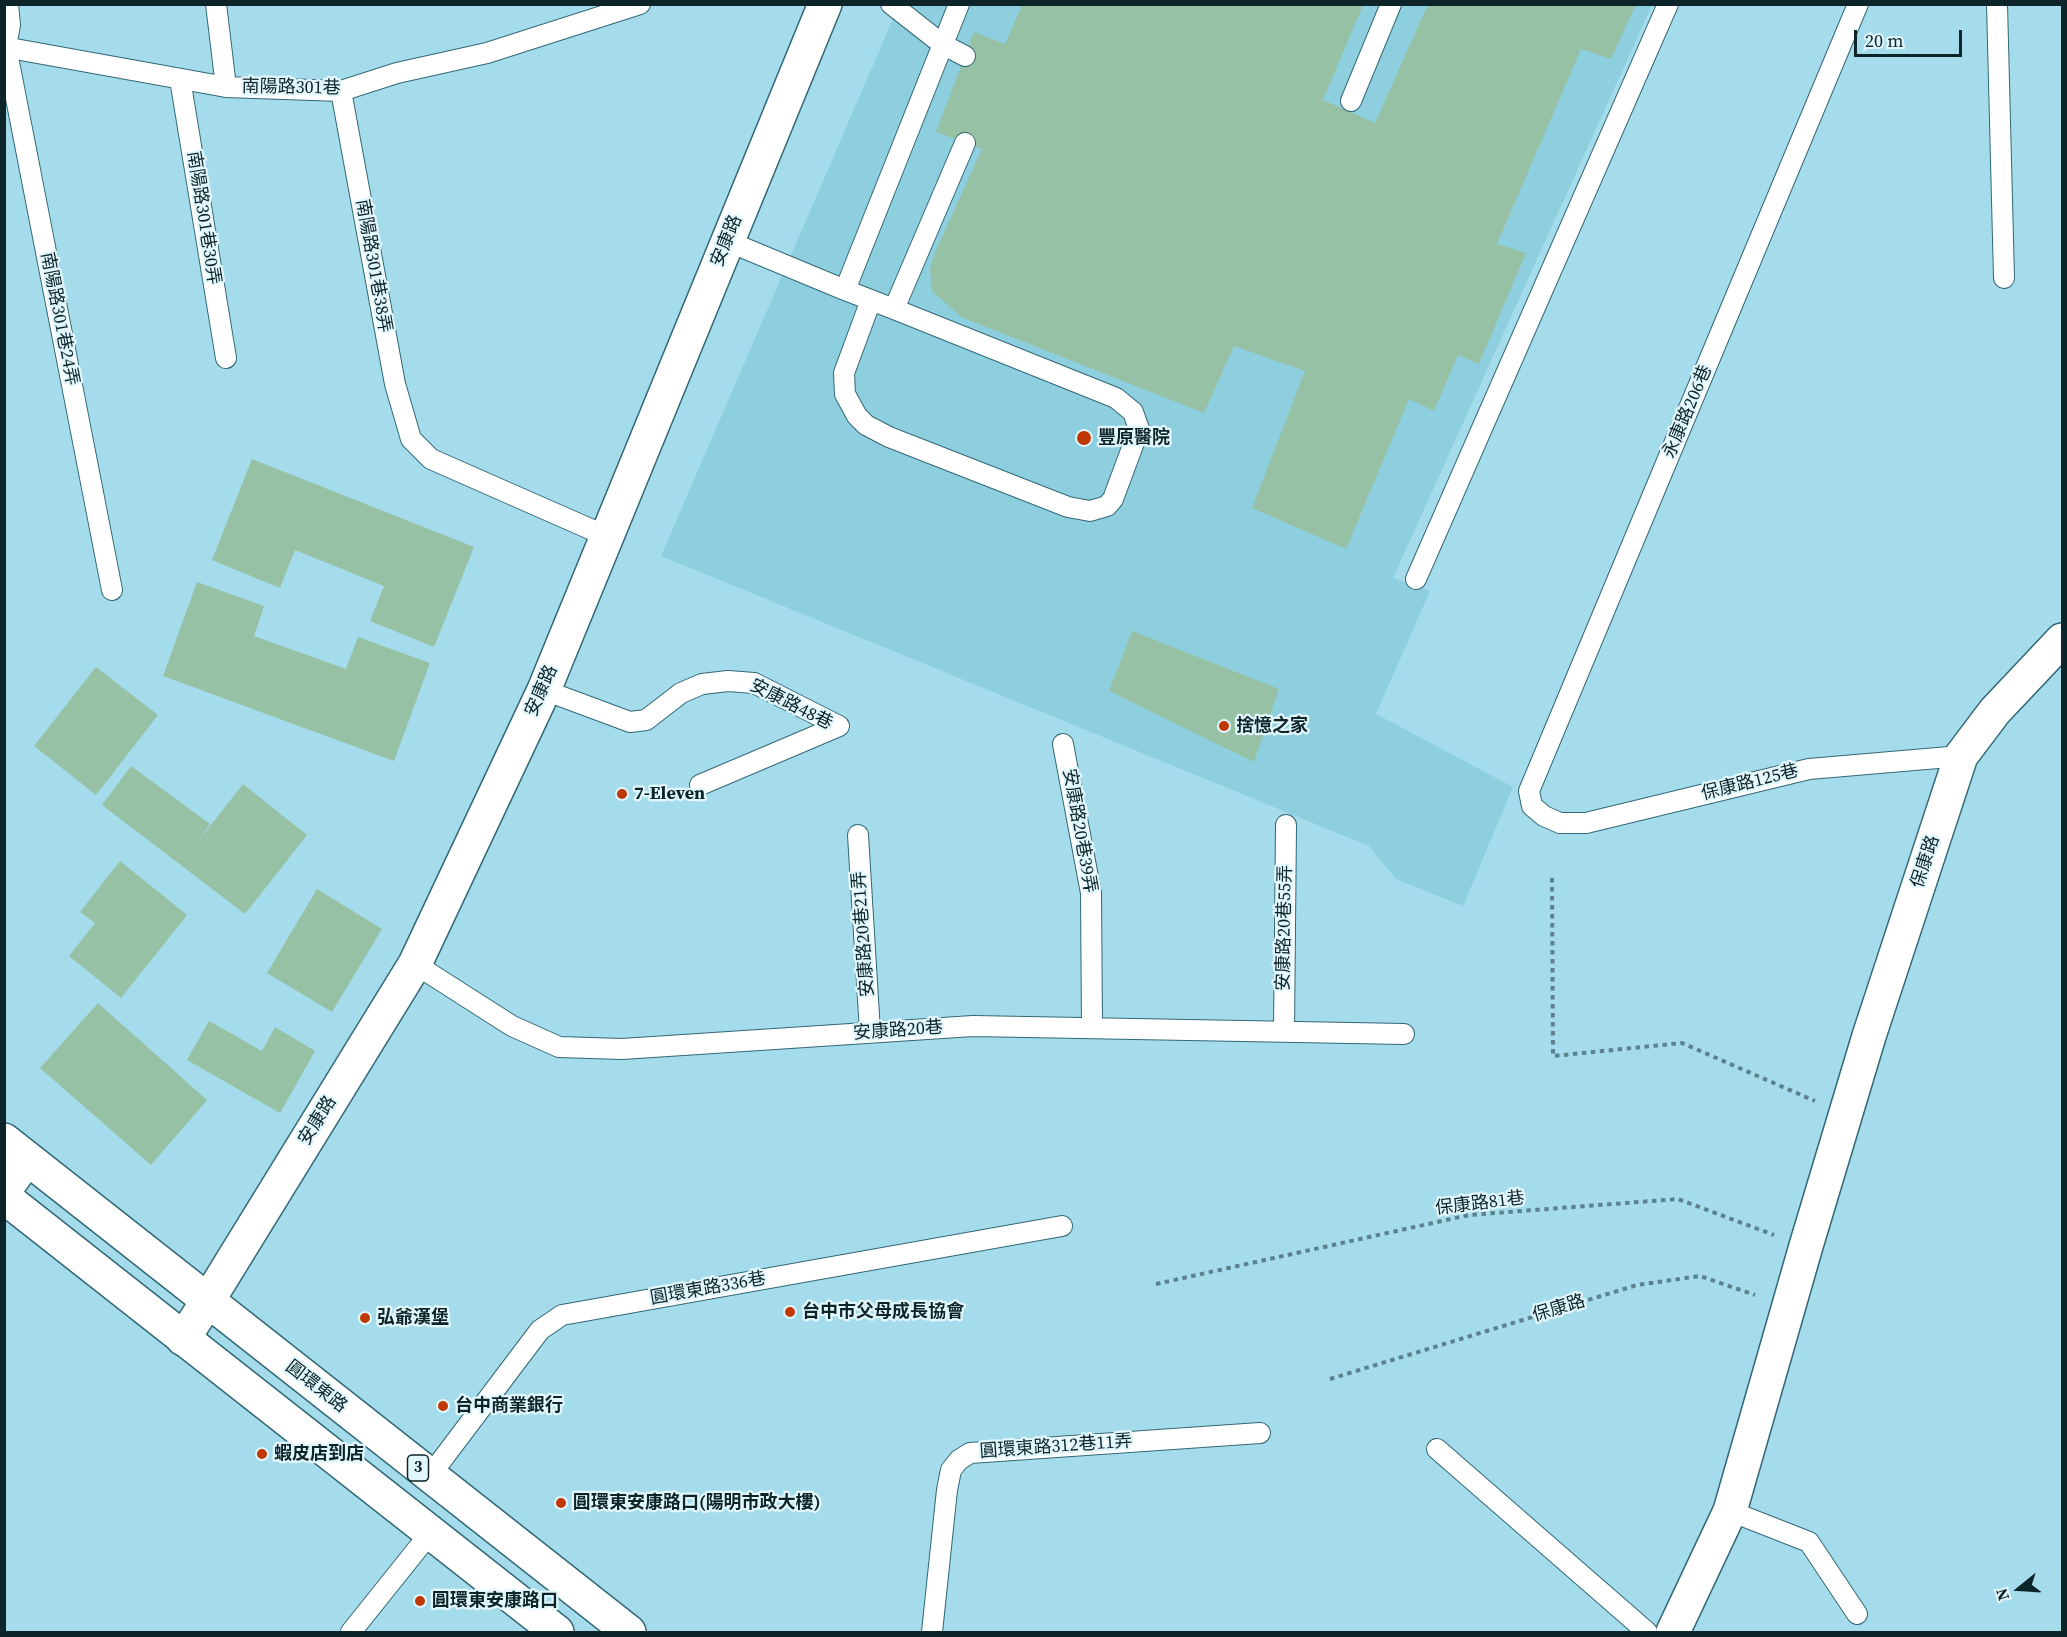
<!DOCTYPE html>
<html>
<head>
<meta charset="utf-8">
<style>
	body { margin:0 }
	#map { position:relative; width:2067px; height:1637px; overflow:hidden; background:#a5dcec; font-family:"Source Serif 4",serif }
	canvas { display:block }
	.frame { position:absolute; inset:0; border:6px solid #0d2429; pointer-events:none }
	.north { position:absolute; left:1989px; top:1559px; width:60px; height:60px; -webkit-text-stroke:4px #e2f7fd; paint-order:stroke; rotate:252deg; font-size:16px; font-weight:700; line-height:24px; text-align:center; color:#0d2429 }
	.north::after { content:''; display:block; margin:auto; width:21px; height:27px; background:#0d2429; clip-path:polygon(50% 0,100% 100%,50% 72%,0 100%) }
	.scale { position:absolute; left:1854px; top:30px; width:108px; height:27px; box-sizing:border-box; border:3px solid #0d2429; border-top:0; padding-left:8px; font-size:18px; line-height:21px; white-space:nowrap; color:#0d2429; -webkit-text-stroke:4px #e2f7fd; paint-order:stroke }
</style>
</head>
<body>
<div id="map">
<canvas width="2067" height="1637"></canvas>
<div class="frame"></div>
<div class="north">N</div>
<div class="scale">20 m</div>
</div>
<script>
const ctx = document.querySelector('canvas').getContext('2d');
ctx.lineJoin = 'round';
function fill(path, color) { ctx.fillStyle = color; ctx.fill(path, 'evenodd'); }
const shape = rows => new Path2D(rows.map(r => 'M' + r).join(''));
function strokePath(path, color, width, dash) { ctx.strokeStyle = color; ctx.lineWidth = width; ctx.lineCap = dash ? 'butt' : 'round'; ctx.setLineDash(dash || []); ctx.stroke(path); }
function drawText(font, color, halo, rows, align = 'center') {
  ctx.font = font + ' "Source Serif 4","Noto Sans TC",serif'; ctx.lineWidth = 4.5; ctx.setLineDash([]); ctx.textBaseline = 'middle'; ctx.strokeStyle = halo; ctx.fillStyle = color; for (const [text, x, y, turn = 0] of rows) {
    ctx.save(); ctx.translate(x, y); ctx.rotate((+turn || 0) * Math.PI / 180); ctx.textAlign = isNaN(turn) ? turn : align; if (halo) ctx.strokeText(text, 0, 0); ctx.fillText(text, 0, 0); ctx.restore();
  }
}
fill(shape([
	[899,5,1652,5,1393,578,1430,591,1376,714,1513,787,1463,906,1396,879,1369,846,661,556]
]), '#8ecfdf');
fill(shape([
	[1428,4,1636,4,1611,59,1581,49,1497,244,1526,253,1479,364,1458,355,1434,411,1409,399,1346,549,1252,508,1305,371,1234,346,1204,413,961,317,932,291,930,269,936,250,982,149,936,132,974,32,1005,44,1022,5,1363,5,1323,100,1375,123],
	[252,459,474,547,434,647,370,621,384,586,295,550,280,588,212,560],
	[197,582,264,606,254,636,346,669,358,637,430,663,394,761,163,676],
	[1132,631,1279,689,1254,762,1109,691],
	[96,667,158,715,96,795,34,746],
	[131,766,210,824,199,840,243,784,307,835,245,914,102,805],
	[120,861,187,915,121,998,69,956,95,923,80,912],
	[317,889,382,929,332,1012,267,973],
	[98,1003,207,1100,151,1165,40,1068],
	[209,1021,262,1051,275,1027,315,1051,280,1113,187,1060]
]), '#96c1a5');
const lane = shape([
	[8,4,10,25,6,47,112,590],
	[216,4,226,87],
	[891,4,942,44,965,56],
	[1858,4,1529,791,1532,806,1544,816,1560,823,1586,823,1809,769,1961,756],
	[1997,4,2004,278],
	[4,47,226,87,341,91,397,73,487,53,640,4],
	[180,79,226,358],
	[341,91,395,384,411,439,431,459,606,536],
	[1351,101,1391,4],
	[727,241,845,290,894,309,1116,398,1133,412,1139,429,1113,499,1107,506,1090,511,1068,507,889,437,866,425,857,416,845,394,844,373,871,300],
	[845,290,959,4],
	[894,309,965,143],
	[1416,579,1668,4],
	[544,690,630,722,646,720,681,693,702,684,728,681,754,683,839,726,700,785],
	[1063,744,1091,893,1092,1027],
	[858,835,870,1032],
	[415,964,512,1026,559,1047,622,1049,973,1026,1404,1034],
	[1284,1031,1286,825],
	[1437,1449,1647,1632],
	[429,1477,540,1330,562,1315,1062,1226],
	[1730,1511,1809,1542,1857,1614],
	[351,1632,431,1532],
	[932,1632,947,1490,951,1470,959,1460,970,1453,1260,1433]
]);
const street = shape([
	[183,1339,207,1302,415,964,544,690,825,4],
	[1673,1632,1730,1511,1806,1246,1869,1036,1961,756,1995,711,2062,640]
]);
const secondary = shape([
	[4,1191,27,1159]
]);
const primary = shape([
	[4,1140,629,1632],
	[4,1197,557,1632]
]);
strokePath(lane, '#326875', 22);
strokePath(street, '#326875', 36);
strokePath(secondary, '#326875', 36);
strokePath(primary, '#326875', 36);
strokePath(shape([
	[1552,878,1553,1056,1682,1043,1815,1101],
	[1156,1284,1469,1215,1678,1199,1774,1235],
	[1330,1379,1637,1285,1700,1276,1755,1295]
]), '#5b828d', 4, [4.5, 4.5]);
strokePath(lane, '#fff', 20);
strokePath(street, '#fff', 33);
strokePath(secondary, '#fff', 33);
strokePath(primary, '#fff', 33);
for (const [x, y, r, color] of [
	[1084,438,8,"#bf3703"],
	[1224,726,6,"#bf3703"],
	[622,794,6,"#bf3703"],
	[790,1312,6,"#bf3703"],
	[365,1318,6,"#bf3703"],
	[443,1406,6,"#bf3703"],
	[262,1454,6,"#bf3703"],
	[561,1503,6,"#bf3703"],
	[420,1601,6,"#bf3703"]
]) { const dot = new Path2D(); dot.arc(x, y, r, 0, 2 * Math.PI); ctx.fillStyle = color; ctx.fill(dot); strokePath(dot, '#e2f7fd', 2); }
for (const [x, y, w] of [
	[418,1468,21]
]) { const box = new Path2D(); box.roundRect(x - w / 2, y - 13, w, 26, 4.5); ctx.fillStyle = '#e2f7fd'; ctx.fill(box); strokePath(box, '#0d2429', 1.5); }
drawText('bold 16px', '#0d2429', null, [
	["3",418,1468]
]);
drawText('18px', '#0d2429', '#e2f7fd', [
	["南陽路301巷",291,88,1],
	["南陽路301巷30弄",203,218,81],
	["安康路",727,241,-68],
	["南陽路301巷38弄",373,266,80],
	["南陽路301巷24弄",59,319,79],
	["永康路206巷",1688,412,-67],
	["安康路",542,691,-66],
	["安康路48巷",791,705,27],
	["保康路125巷",1750,783,-14],
	["安康路20巷39弄",1079,831,80],
	["保康路",1926,862,-72],
	["安康路20巷55弄",1285,928,-89],
	["安康路20巷21弄",864,934,-94],
	["安康路20巷",898,1031,-4],
	["安康路",318,1121,-58],
	["保康路81巷",1480,1204,-7],
	["圓環東路336巷",708,1289,-10],
	["保康路",1559,1309,-17],
	["圓環東路",316,1387,38],
	["圓環東路312巷11弄",1056,1447,-4]
]);
drawText('bold 18px', '#0d2429', '#e2f7fd', [
	["豐原醫院",1098,438],
	["捨憶之家",1236,726],
	["7-Eleven",634,794],
	["台中市父母成長協會",802,1312],
	["弘爺漢堡",377,1318],
	["台中商業銀行",455,1406],
	["蝦皮店到店",274,1454],
	["圓環東安康路口(陽明市政大樓)",573,1503],
	["圓環東安康路口",432,1601]
], 'left');
</script>
</body>
</html>
